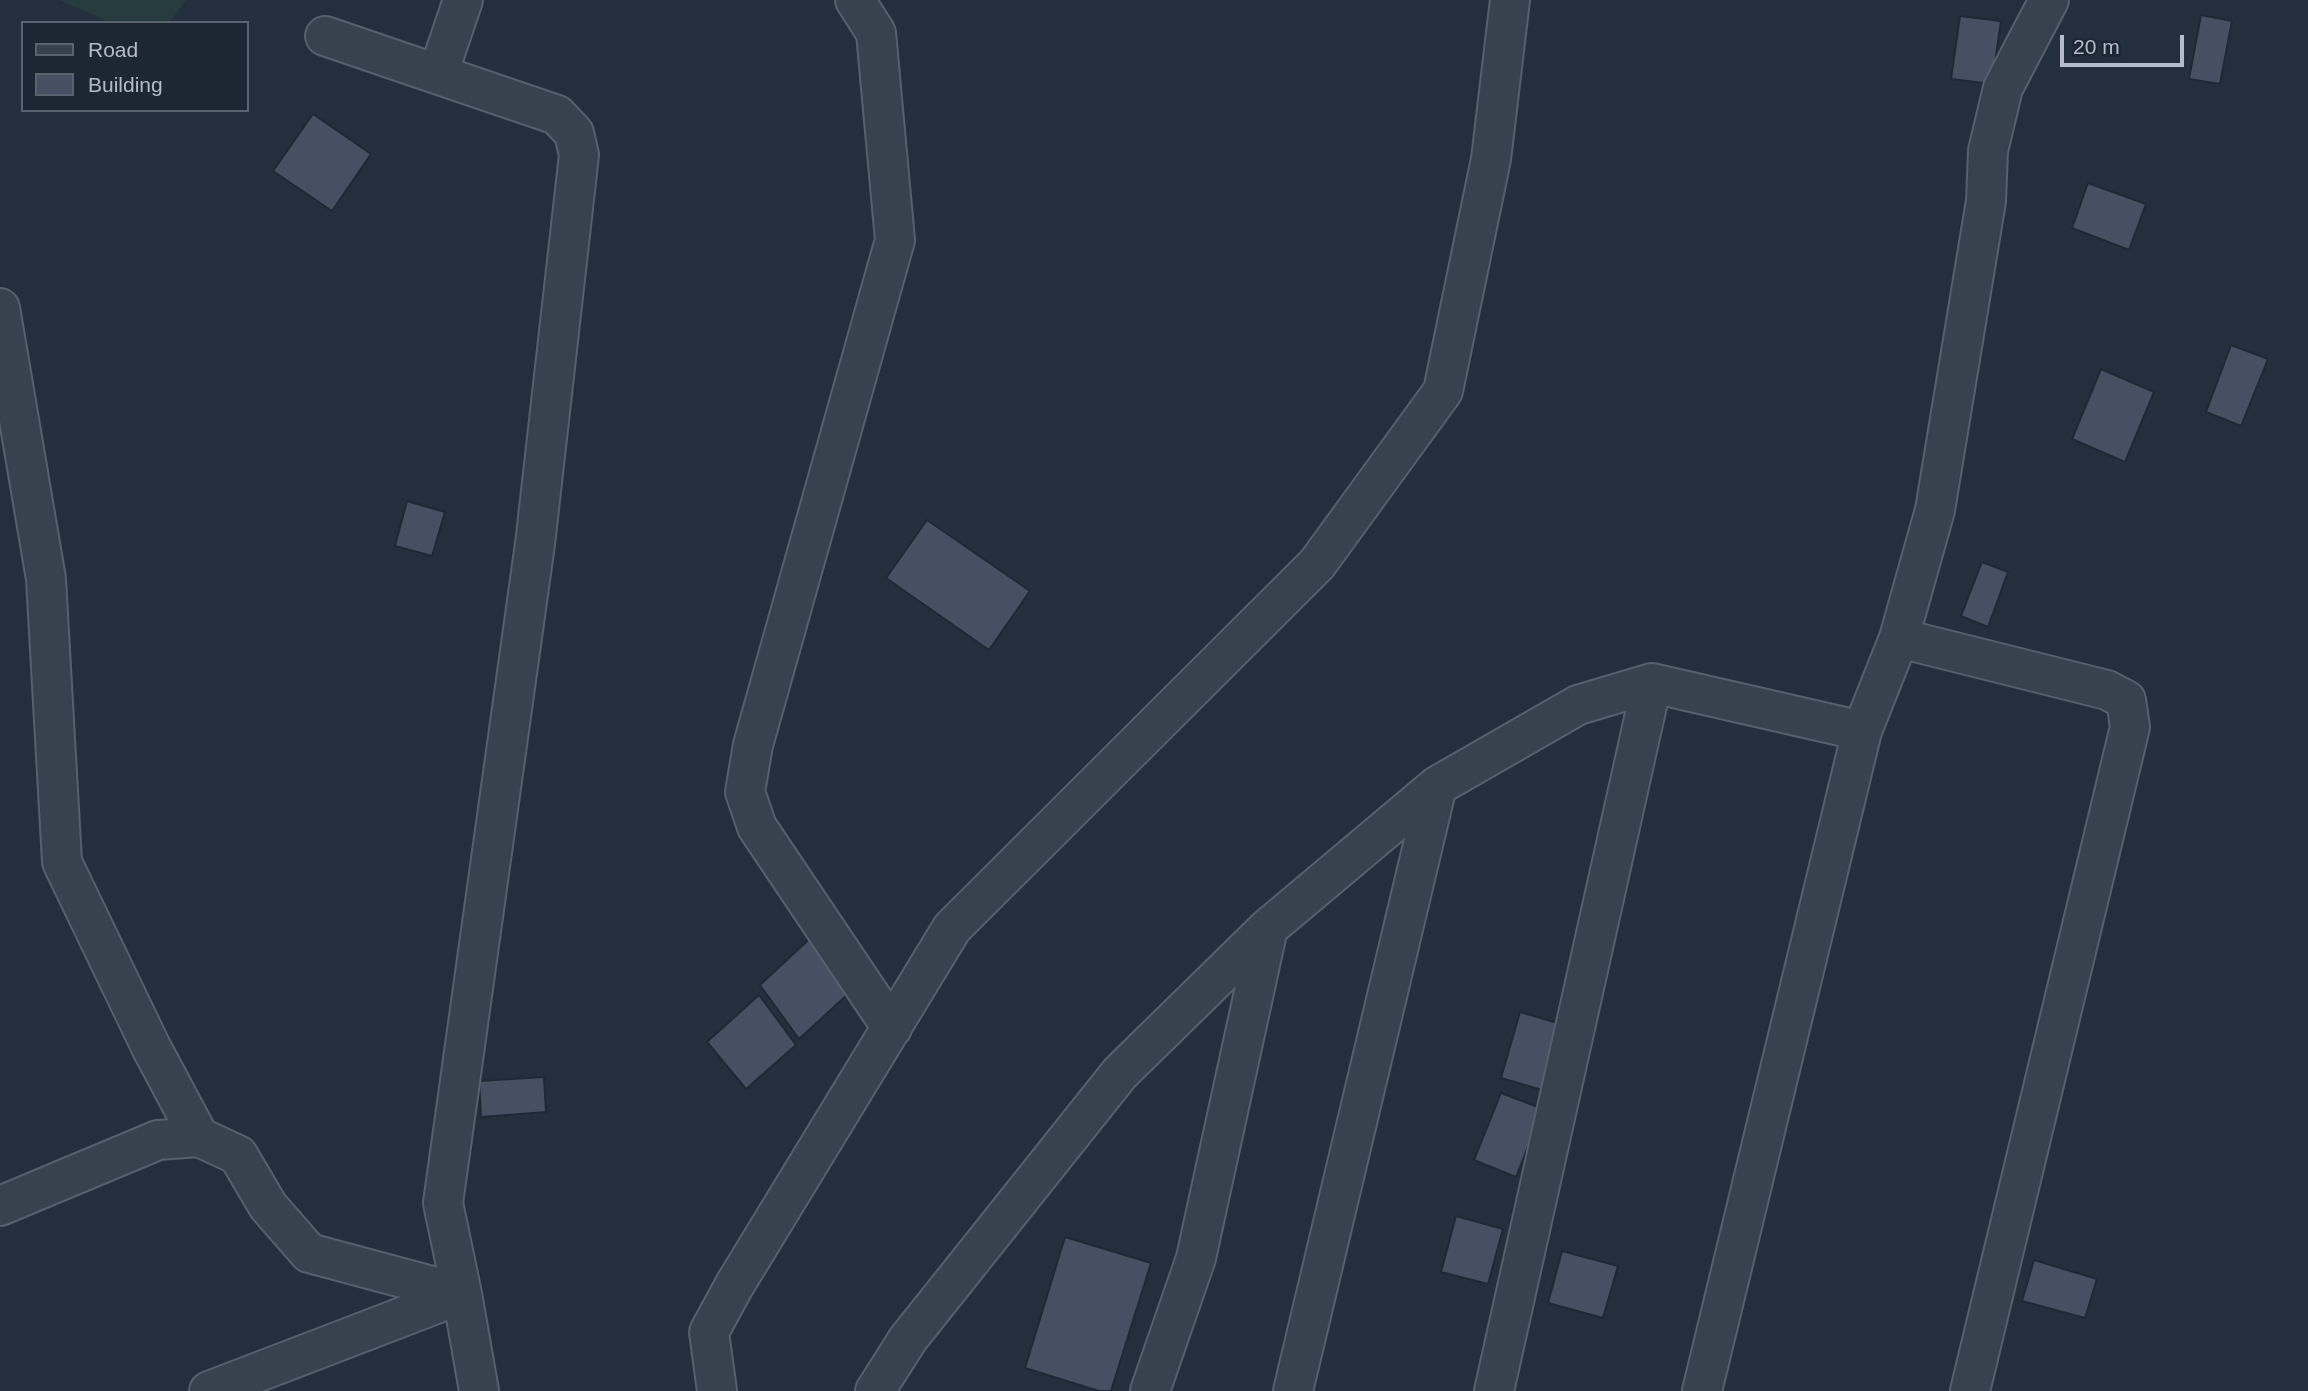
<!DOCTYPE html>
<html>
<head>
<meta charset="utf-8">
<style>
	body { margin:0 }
	#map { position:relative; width:2308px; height:1391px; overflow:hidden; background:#242f3e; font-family:Helvetica,sans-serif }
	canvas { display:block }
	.legend { position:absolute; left:21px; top:21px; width:228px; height:91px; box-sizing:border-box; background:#1d2633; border:2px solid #59626f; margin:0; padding:9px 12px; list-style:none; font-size:21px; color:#b4bcc9 }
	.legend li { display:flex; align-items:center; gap:14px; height:35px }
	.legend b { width:35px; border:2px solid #59626f }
	.scale { position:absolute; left:2060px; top:35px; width:124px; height:32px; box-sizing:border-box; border:4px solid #b4bcc9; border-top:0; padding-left:9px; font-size:21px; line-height:24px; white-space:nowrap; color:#b4bcc9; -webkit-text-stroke:5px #1d2633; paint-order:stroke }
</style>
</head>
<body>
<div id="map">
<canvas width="2308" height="1391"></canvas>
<ul class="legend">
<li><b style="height:9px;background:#38414e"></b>Road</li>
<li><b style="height:19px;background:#455162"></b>Building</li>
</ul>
<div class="scale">20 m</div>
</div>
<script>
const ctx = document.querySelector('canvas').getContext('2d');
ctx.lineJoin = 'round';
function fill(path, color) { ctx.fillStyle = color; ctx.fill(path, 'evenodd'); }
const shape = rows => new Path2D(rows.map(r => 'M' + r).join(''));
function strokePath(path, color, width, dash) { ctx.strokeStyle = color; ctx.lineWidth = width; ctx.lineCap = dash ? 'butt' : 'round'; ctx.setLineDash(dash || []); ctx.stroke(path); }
fill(shape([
	[59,0,186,0,169,23,112,23]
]), '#263c3f');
const building = shape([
	[2201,15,2232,21,2220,84,2189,79,2201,15],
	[1960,16,2001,21,1992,84,1951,79,1960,16],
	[313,114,371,154,332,211,273,171,313,114],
	[2088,183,2146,204,2129,250,2072,228,2088,183],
	[2231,345,2268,359,2241,426,2206,412,2231,345],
	[2101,369,2154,392,2125,462,2072,439,2101,369],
	[407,501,445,512,432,556,395,546,407,501],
	[927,520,1030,591,989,650,886,578,927,520],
	[1982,562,2008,572,1988,627,1961,616,1982,562],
	[819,930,860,983,799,1039,760,985,819,930],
	[759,995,796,1045,746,1089,707,1042,759,995],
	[1520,1012,1561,1024,1542,1090,1501,1078,1520,1012],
	[544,1077,546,1112,481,1117,479,1081,544,1077],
	[1501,1093,1543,1109,1516,1177,1474,1160,1501,1093],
	[1456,1216,1503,1229,1488,1284,1441,1272,1456,1216],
	[1065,1237,1151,1263,1111,1391,1099,1391,1025,1368,1065,1237],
	[1562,1251,1618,1266,1603,1318,1548,1303,1562,1251],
	[2034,1260,2097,1279,2085,1318,2022,1301,2034,1260]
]);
fill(building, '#455162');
strokePath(building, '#1f2835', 2);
const minor = shape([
	[855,0,876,33,895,240,753,745,745,792,757,827,892,1028],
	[438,74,463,0],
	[0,308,46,579,62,862,151,1047,199,1137],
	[1899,638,2107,690,2126,700,2130,727,1970,1391],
	[1862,731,1899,638,1935,510,1986,201,1988,151,2003,88,2049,0],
	[0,1206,158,1140,199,1137,238,1155,268,1206,309,1253,462,1294,479,1391],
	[209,1391,462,1294,443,1203,535,544,579,155,574,133,557,115,325,36],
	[717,1391,709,1332,734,1286,952,928,1317,564,1443,391,1491,159,1510,0],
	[875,1391,908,1339,1120,1073,1268,928],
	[1150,1391,1196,1258,1268,928,1437,786],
	[1293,1391,1437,786,1578,705,1652,683,1862,731,1702,1391],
	[1494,1391,1652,683]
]);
strokePath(minor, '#565f6c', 42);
strokePath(minor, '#38414e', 38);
</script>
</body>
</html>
